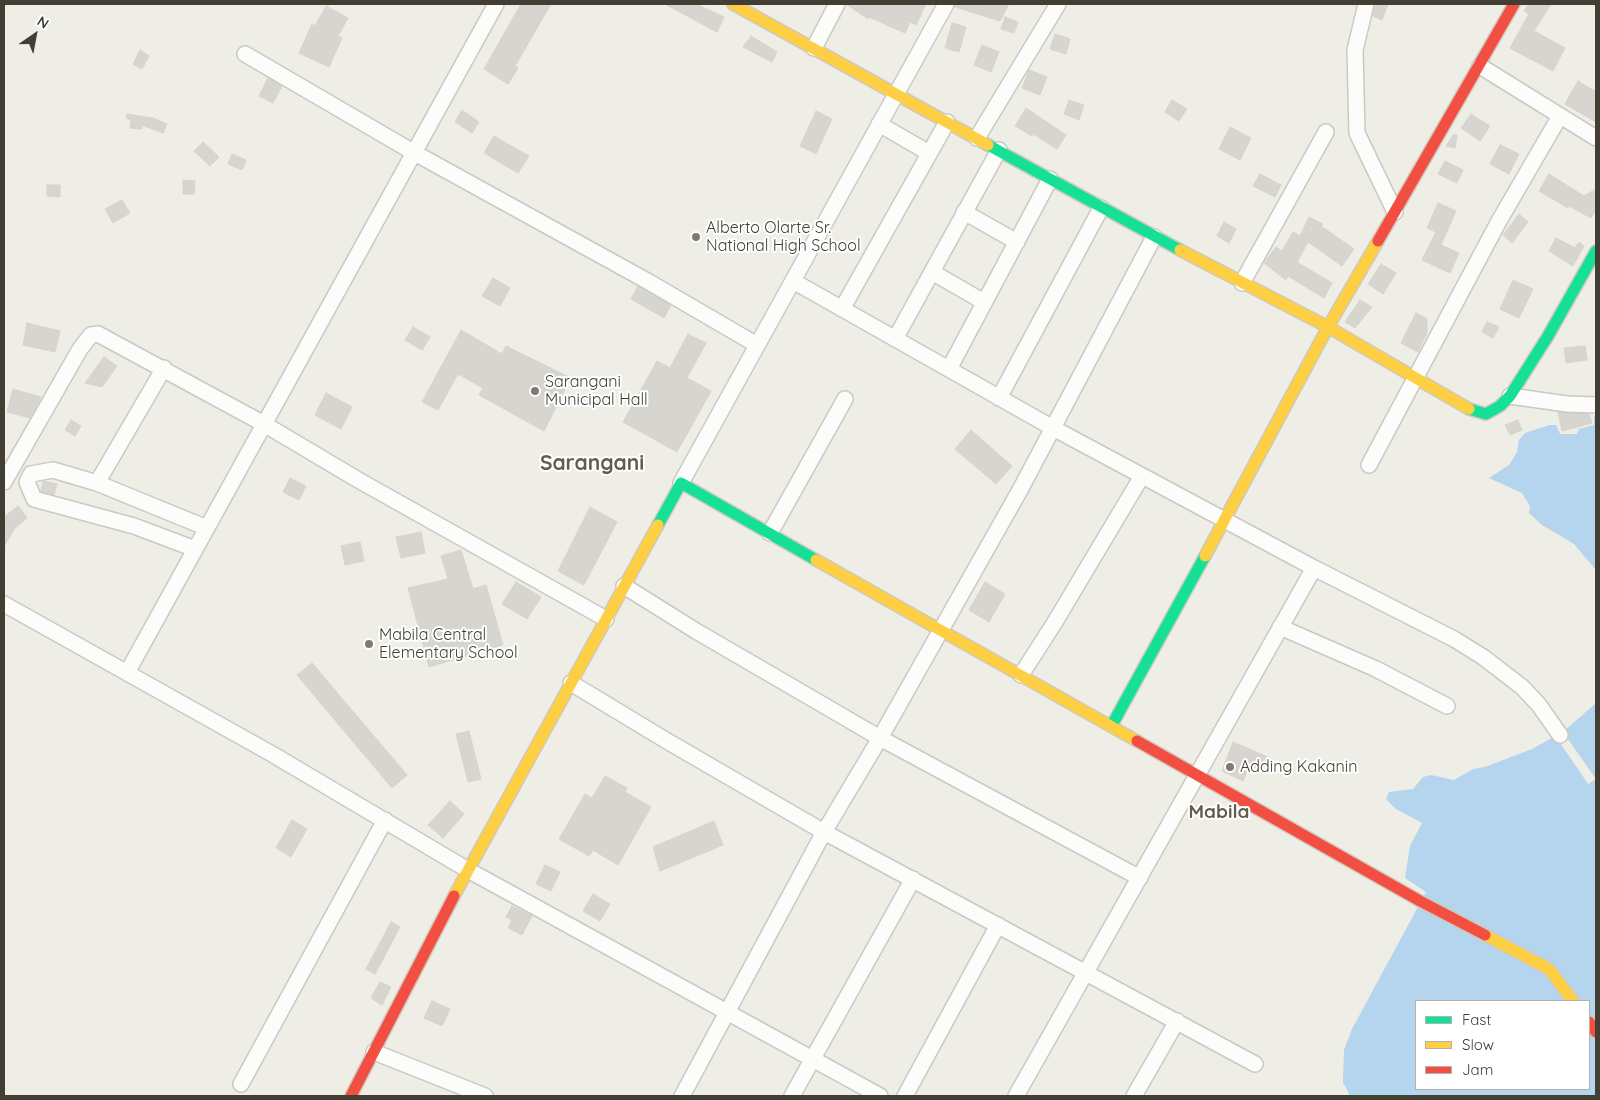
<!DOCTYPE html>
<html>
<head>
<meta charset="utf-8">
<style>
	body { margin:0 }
	#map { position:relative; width:1600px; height:1100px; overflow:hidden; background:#eeede6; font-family:Quicksand,sans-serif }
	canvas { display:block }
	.frame { position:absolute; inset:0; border:5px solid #433e33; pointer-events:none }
	.legend { position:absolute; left:1415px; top:1000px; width:175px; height:90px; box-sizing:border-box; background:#fff; border:1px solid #b4b2ad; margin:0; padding:6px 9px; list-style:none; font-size:15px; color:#433e33 }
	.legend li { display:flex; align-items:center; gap:10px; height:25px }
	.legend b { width:25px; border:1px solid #b4b2ad }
	.north { position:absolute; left:10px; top:10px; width:50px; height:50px; -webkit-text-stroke:4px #fff; paint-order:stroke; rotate:33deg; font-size:14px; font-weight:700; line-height:20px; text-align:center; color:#433e33 }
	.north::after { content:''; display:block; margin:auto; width:18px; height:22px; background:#433e33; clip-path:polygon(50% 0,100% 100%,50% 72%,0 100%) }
</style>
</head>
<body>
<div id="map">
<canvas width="1600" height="1100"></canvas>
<div class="frame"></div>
<ul class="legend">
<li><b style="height:6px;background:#16e098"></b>Fast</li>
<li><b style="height:6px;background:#ffcf43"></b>Slow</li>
<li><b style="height:6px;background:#f24e42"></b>Jam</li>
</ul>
<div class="north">N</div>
</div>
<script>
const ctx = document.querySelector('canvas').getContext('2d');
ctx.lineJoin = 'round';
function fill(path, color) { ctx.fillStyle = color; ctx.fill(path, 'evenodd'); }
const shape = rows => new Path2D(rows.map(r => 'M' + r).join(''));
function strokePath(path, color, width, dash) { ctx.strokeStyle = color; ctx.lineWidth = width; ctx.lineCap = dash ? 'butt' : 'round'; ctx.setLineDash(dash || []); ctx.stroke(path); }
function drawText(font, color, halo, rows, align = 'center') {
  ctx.font = font + ' Quicksand,sans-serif'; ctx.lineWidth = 4; ctx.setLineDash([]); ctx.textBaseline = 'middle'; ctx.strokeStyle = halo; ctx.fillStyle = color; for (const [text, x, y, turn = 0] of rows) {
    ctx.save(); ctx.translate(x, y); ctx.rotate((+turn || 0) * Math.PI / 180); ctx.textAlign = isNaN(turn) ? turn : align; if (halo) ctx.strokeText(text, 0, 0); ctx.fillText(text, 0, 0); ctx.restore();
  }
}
fill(shape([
	[1594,416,1596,416,1596,570,1574,544,1542,525,1529,513,1530,506,1522,493,1489,478,1509,465,1517,452,1519,440,1525,433,1549,425,1556,425,1560,434,1577,434,1579,429,1594,425],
	[1596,703,1596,1096,1350,1096,1343,1082,1344,1050,1352,1029,1426,892,1405,878,1410,846,1422,823,1396,809,1386,799,1389,792,1413,789,1423,777,1431,775,1454,780,1473,769,1485,767,1532,749,1563,732],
	[1416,1001,1589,1001,1589,1089,1416,1089]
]), '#b5d4ed');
fill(shape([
	[1563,732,1596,779,1588,784,1556,737]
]), '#eeede6');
const building = shape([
	[521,4,551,4,515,66,518,68,508,84,484,69,521,4],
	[665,4,696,4,724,17,717,32,665,4],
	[846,4,926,4,916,25,910,22,905,33,869,17,868,19,846,4],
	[955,4,1009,4,1000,21,955,7,955,4],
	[1376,4,1388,4,1382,20,1373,16,1376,4],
	[1529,4,1551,4,1534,31,1565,48,1553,71,1510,48,1529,14,1524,11,1529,4],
	[326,6,348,18,338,36,342,38,329,67,299,53,312,24,315,26,326,6],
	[1005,17,1018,22,1014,33,1001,29,1005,17],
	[952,23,966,27,959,52,945,48,952,23],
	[1055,34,1070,39,1066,54,1050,49,1055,34],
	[751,36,777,52,772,62,743,47,751,36],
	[982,45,999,52,991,72,974,65,982,45],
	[140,50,149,56,142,69,133,64,140,50],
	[1029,70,1047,77,1040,95,1022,88,1029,70],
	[268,78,282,86,273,103,259,96,268,78],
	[1578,81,1596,92,1596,122,1565,104,1578,81],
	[1069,100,1084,105,1079,120,1064,114,1069,100],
	[1172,100,1187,109,1179,121,1165,112,1172,100],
	[1026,108,1066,135,1057,149,1033,134,1032,136,1015,126,1026,108],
	[462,110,479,122,472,133,455,122,462,110],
	[816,111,832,119,816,154,800,146,816,111],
	[127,114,153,118,167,124,163,133,142,125,142,129,130,128,131,120,126,118,127,114],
	[1471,114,1490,126,1480,141,1461,128,1471,114],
	[1230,127,1251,138,1240,160,1219,149,1230,127],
	[1453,135,1457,135,1455,148,1446,146,1453,135],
	[494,136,529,156,518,173,484,153,494,136],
	[203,142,219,157,210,166,194,151,203,142],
	[1500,145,1519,154,1509,174,1490,164,1500,145],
	[232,154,246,160,242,170,228,164,232,154],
	[1445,161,1463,170,1457,183,1438,174,1445,161],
	[1260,174,1281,185,1275,197,1253,186,1260,174],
	[1549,174,1584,196,1596,189,1596,209,1591,218,1569,206,1568,208,1539,191,1549,174],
	[183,180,195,181,194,194,183,194,183,180],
	[47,185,60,185,60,197,47,196,47,185],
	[122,200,130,213,113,223,105,209,122,200],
	[1438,203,1456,211,1441,245,1459,253,1450,273,1422,260,1436,232,1427,228,1438,203],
	[1519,214,1528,222,1512,243,1503,235,1519,214],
	[1309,217,1323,224,1321,226,1354,249,1342,266,1308,242,1297,262,1332,283,1324,298,1288,276,1286,280,1264,263,1276,247,1282,251,1293,232,1300,236,1309,217],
	[1224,222,1236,229,1229,243,1217,236,1224,222],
	[1556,238,1575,248,1579,242,1584,246,1573,266,1549,251,1556,238],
	[1381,264,1396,273,1383,294,1368,284,1381,264],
	[493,278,510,288,500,306,482,296,493,278],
	[1513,280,1533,289,1519,318,1500,309,1513,280],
	[638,286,671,305,664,318,631,299,638,286],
	[1360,300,1372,307,1355,328,1345,322,1360,300],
	[1416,313,1427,319,1427,333,1418,352,1401,343,1416,313],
	[1487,322,1499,327,1493,338,1482,332,1487,322],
	[27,323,60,331,55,352,23,345,27,323],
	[413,327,430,337,422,350,405,340,413,327],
	[461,330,502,354,506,346,571,378,544,431,479,395,483,388,458,374,438,410,422,402,461,330],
	[688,334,706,343,687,378,711,391,677,452,623,422,657,361,670,368,688,334],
	[1585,346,1587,360,1566,363,1564,348,1585,346],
	[104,357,117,366,102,387,85,383,104,357],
	[13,389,41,397,30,418,7,412,13,389],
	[326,393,352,407,341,429,315,415,326,393],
	[1558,412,1589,414,1592,423,1562,431,1558,412],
	[71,420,81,426,75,436,65,430,71,420],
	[1518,420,1522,430,1510,435,1505,425,1518,420],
	[971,430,1012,466,996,484,955,449,971,430],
	[290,478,306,486,299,500,283,492,290,478],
	[43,481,57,484,54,495,41,491,43,481],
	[18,506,27,518,14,529,4,547,4,517,18,506],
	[590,507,617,522,584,585,558,571,590,507],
	[421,532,425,553,401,558,396,537,421,532],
	[360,542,364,561,345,565,341,546,360,542],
	[461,550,473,589,486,585,503,645,429,667,408,588,448,579,441,556,461,550],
	[516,582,541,597,527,619,502,604,516,582],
	[985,582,1005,594,989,622,969,610,985,582],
	[312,663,407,775,392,788,297,675,312,663],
	[469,731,481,779,468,782,456,734,469,731],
	[1233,742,1268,757,1262,771,1250,765,1243,781,1222,771,1233,742],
	[605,776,627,788,625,792,651,807,618,865,593,850,589,856,559,839,585,794,592,798,605,776],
	[450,801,464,814,443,838,428,825,450,801],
	[292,820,307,829,291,857,276,848,292,820],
	[714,821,723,845,660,871,653,847,714,821],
	[545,865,560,872,551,891,536,884,545,865],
	[593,894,610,904,600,921,583,911,593,894],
	[512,906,532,916,522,935,508,928,512,920,506,917,512,906],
	[391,922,400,927,375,974,366,969,391,922],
	[380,982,391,987,382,1005,371,998,380,982],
	[432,1001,450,1009,442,1026,424,1018,432,1001]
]);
fill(building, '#d7d5cf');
strokePath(building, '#d6d3cc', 1);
const street = shape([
	[1366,4,1355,50,1357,133,1395,212],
	[814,48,837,4],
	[245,54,413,152,649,282,757,345],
	[1480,66,1596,138],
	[879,124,929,153],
	[977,138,1058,4],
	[964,212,1017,242],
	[932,272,984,302],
	[793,281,1053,428,1314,568,1454,639,1483,657,1522,687,1539,705,1560,735],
	[1242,283,1326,132],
	[842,309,947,122],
	[895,339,999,150],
	[949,369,1050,179],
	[1510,396,1567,404,1596,405],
	[999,398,1101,208],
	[1369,465,1499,221,1560,116],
	[4,482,80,349,91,335,98,334,264,424,360,481,606,619],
	[97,483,164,368],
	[681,483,946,4],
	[770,533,845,399],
	[195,549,134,526,34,499,27,482,31,474,53,470,97,483,207,528],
	[624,586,696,631,880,738,1140,878],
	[4,604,272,754,468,870,880,1096],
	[1280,627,1376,669,1447,706],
	[128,671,496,4],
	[1021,675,1055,622,1142,476],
	[571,683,667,741,824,832,1255,1064],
	[374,1052,485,1096],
	[241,1084,385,820],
	[682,1096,824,832,880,738,1020,490,1154,237],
	[792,1096,913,879],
	[905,1096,998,925],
	[1016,1096,1314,568],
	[1134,1096,1177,1021]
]);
const fast = shape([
	[988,145,1180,250],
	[1469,409,1486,414,1500,406,1510,396,1548,336,1596,251],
	[658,525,681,483,816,560],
	[1112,725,1205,556]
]);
const slow = shape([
	[733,4,988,145],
	[1180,250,1328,327,1469,409],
	[1205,556,1328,327,1378,241],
	[816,560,1137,741],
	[454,896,658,525],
	[1485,935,1549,969,1573,1001]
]);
const jam = shape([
	[1378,241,1514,4],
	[1137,741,1420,901,1485,935],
	[1589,1022,1596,1032],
	[351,1096,454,896]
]);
strokePath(street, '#cac9c2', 18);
strokePath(fast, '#cecabd', 14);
strokePath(slow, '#cecabd', 14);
strokePath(jam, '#cecabd', 14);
strokePath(street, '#fcfcfb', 15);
strokePath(fast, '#16e098', 11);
strokePath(slow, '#ffcf43', 11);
strokePath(jam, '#f24e42', 11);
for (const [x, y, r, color] of [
	[696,237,5,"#7f7b72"],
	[535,391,5,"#7f7b72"],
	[369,644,5,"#7f7b72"],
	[1230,767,5,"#7f7b72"]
]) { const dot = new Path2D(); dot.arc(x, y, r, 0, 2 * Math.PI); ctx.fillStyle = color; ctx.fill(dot); strokePath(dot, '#fff', 2); }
drawText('16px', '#433e33', '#fff', [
	["Alberto Olarte Sr.",706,228],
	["National High School",706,246],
	["Sarangani",545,382],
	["Municipal Hall",545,400],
	["Mabila Central",379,635],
	["Elementary School",379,653],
	["Adding Kakanin",1240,767]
], 'left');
drawText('bold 19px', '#665c4a', '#fff', [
	["Mabila",1219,812]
]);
drawText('bold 21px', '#665c4a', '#fff', [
	["Sarangani",592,464]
]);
</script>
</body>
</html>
